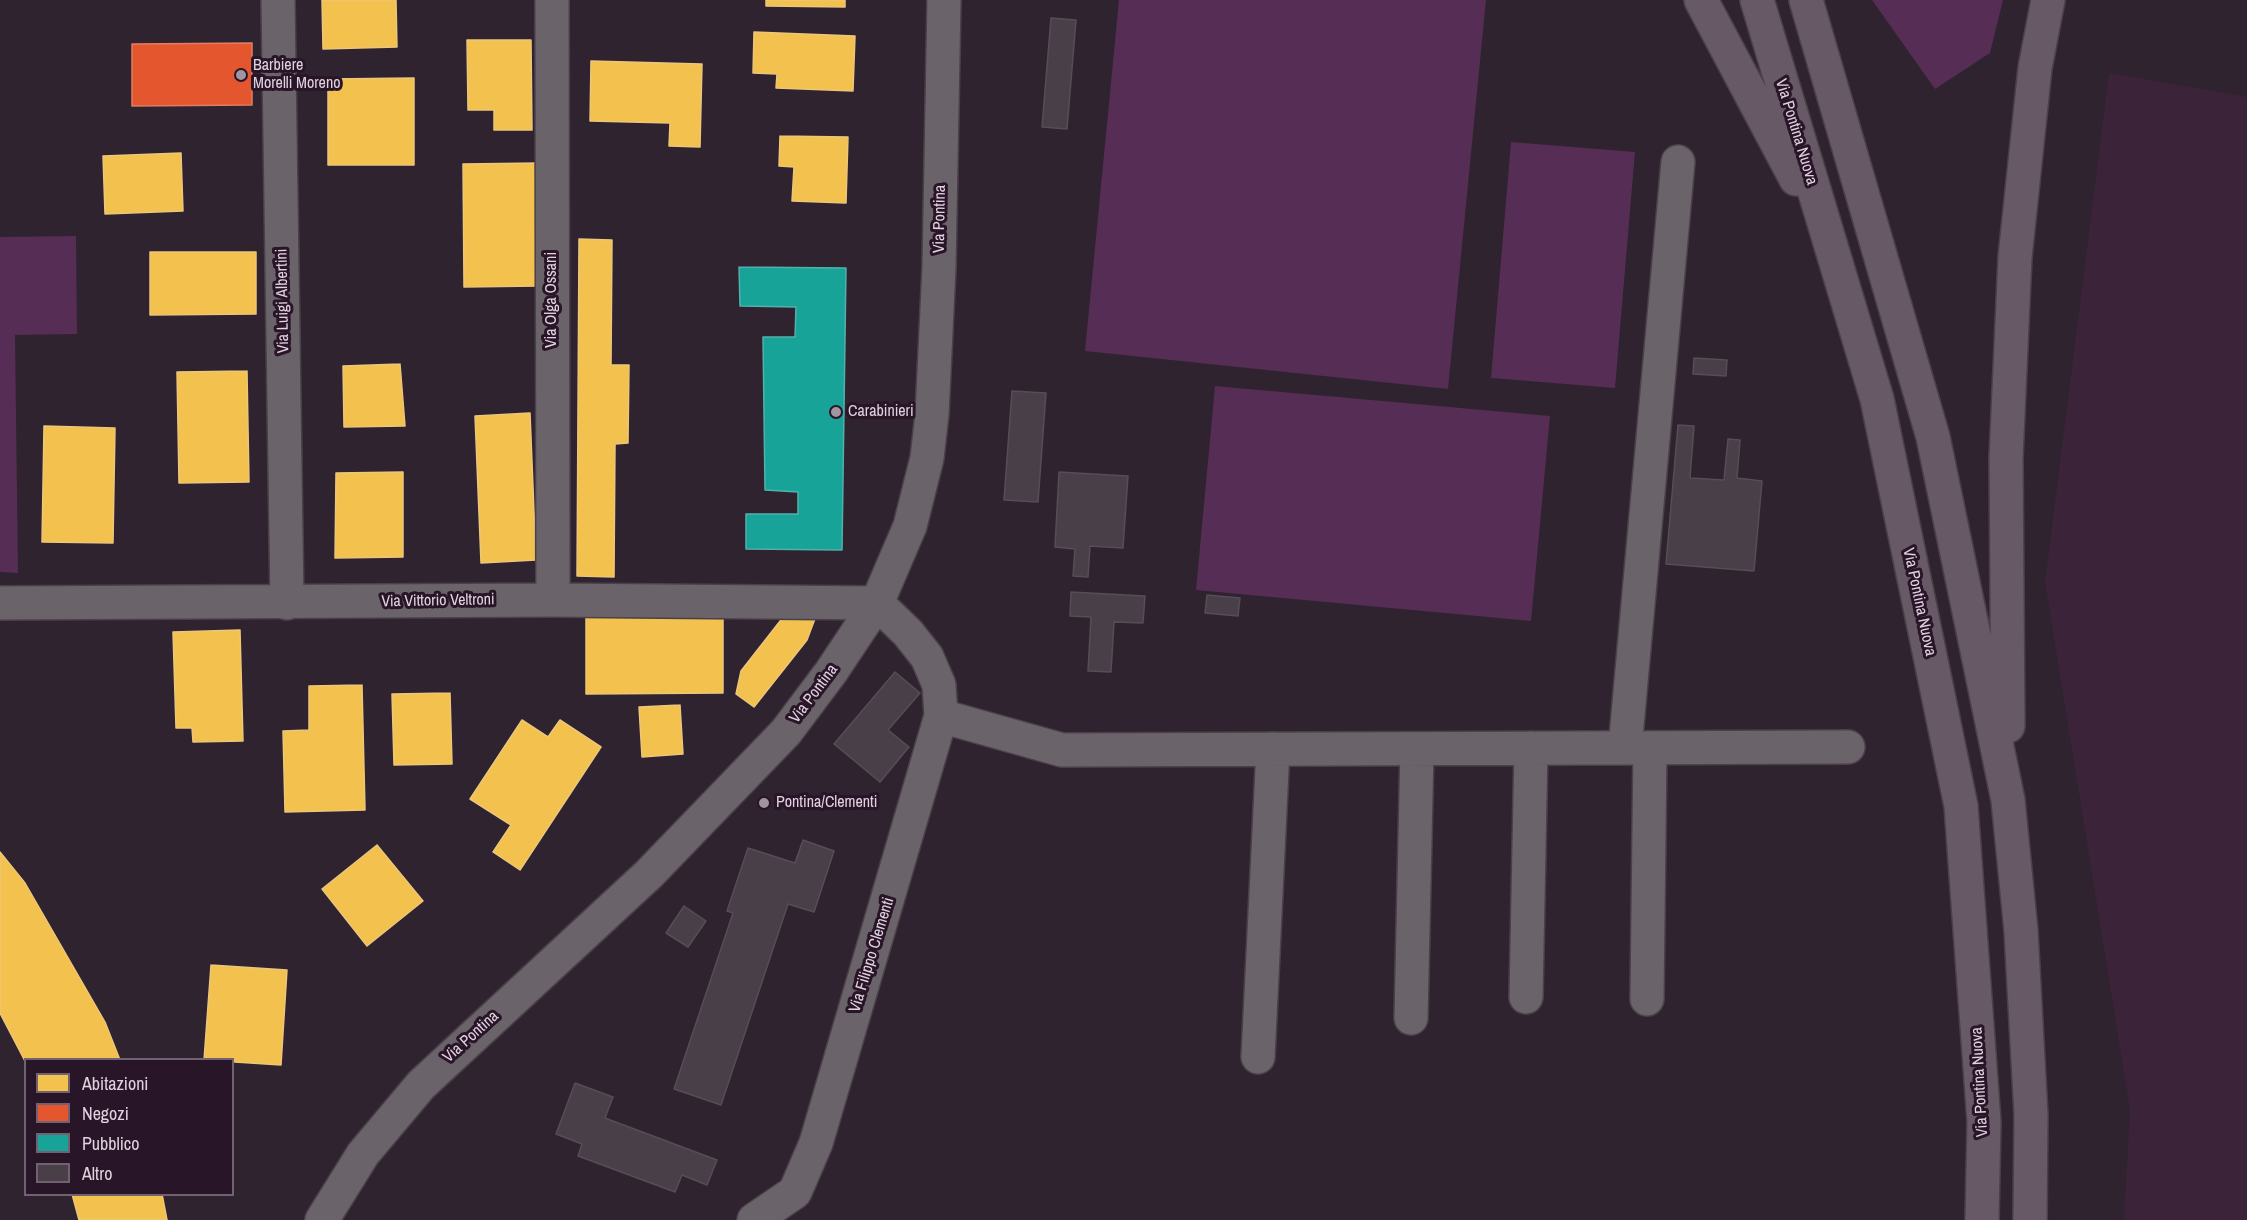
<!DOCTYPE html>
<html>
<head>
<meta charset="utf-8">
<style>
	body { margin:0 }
	#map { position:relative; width:2247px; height:1220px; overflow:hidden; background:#2e232e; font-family:"Archivo Narrow",sans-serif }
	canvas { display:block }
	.legend { position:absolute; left:24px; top:1058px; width:210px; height:138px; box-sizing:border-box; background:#291528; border:2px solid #726171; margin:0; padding:8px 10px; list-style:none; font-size:18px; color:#e0d2df }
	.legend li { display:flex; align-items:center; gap:12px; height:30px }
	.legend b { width:30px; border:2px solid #726171 }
</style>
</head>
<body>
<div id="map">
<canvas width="2247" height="1220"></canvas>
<ul class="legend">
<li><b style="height:16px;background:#f2c14e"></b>Abitazioni</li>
<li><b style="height:16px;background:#e4572e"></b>Negozi</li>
<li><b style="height:16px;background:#17a398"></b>Pubblico</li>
<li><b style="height:16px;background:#493f49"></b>Altro</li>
</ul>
</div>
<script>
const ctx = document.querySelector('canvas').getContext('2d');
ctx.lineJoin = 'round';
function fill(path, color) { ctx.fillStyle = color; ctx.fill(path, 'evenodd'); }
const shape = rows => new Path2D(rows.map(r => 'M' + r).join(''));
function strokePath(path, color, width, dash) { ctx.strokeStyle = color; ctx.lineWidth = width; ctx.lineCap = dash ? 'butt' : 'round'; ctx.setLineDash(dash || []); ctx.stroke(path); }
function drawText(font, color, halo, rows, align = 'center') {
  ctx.font = font + ' "Archivo Narrow",sans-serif'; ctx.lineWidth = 6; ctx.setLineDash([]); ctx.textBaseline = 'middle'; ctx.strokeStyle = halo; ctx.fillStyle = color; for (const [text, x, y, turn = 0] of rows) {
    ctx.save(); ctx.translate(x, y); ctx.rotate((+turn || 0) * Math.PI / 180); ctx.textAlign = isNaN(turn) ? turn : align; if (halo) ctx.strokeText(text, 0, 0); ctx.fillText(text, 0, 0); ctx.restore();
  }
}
fill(shape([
	[2109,73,2247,97,2247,1220,2124,1220,2130,1110,2045,582]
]), '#3b233a');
fill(shape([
	[1119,0,1486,0,1448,389,1085,351],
	[1872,0,2003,0,1990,53,1935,89],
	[1511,142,1635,152,1615,388,1491,378],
	[76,236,77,334,15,335,18,573,0,572,0,237],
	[1215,386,1550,416,1531,621,1196,590]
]), '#562d54');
const homes = shape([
	[322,0,396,0,397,47,323,49,322,0],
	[766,0,845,0,845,7,766,6,766,0],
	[754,32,855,36,853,91,776,88,777,74,753,73,754,32],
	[467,40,531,40,532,130,494,130,494,110,468,110,467,40],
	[591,61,702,64,700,147,669,146,670,123,590,121,591,61],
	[414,78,414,165,328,165,328,79,414,78],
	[780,136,848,137,846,203,792,201,794,167,779,166,780,136],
	[181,153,183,211,105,214,103,156,181,153],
	[537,163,538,286,464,287,463,164,537,163],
	[579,239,612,240,611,365,629,365,628,443,615,444,614,577,577,576,579,239],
	[150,252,256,252,256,314,150,315,150,252],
	[400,364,405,426,344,427,343,366,400,364],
	[247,371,249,482,179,483,177,372,247,371],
	[530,413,536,560,481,563,475,416,530,413],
	[44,426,115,428,113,543,42,542,44,426],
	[403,472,403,557,335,558,336,473,403,472],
	[784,616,816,616,807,640,754,707,736,694,741,671,784,616],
	[586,617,723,617,723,693,586,694,586,617],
	[240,630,243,741,193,742,192,728,176,728,173,632,240,630],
	[362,685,365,810,285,812,283,731,309,730,309,686,362,685],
	[450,693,452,764,394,765,392,694,450,693],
	[680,705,683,754,642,757,639,707,680,705],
	[522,720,548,737,560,720,601,747,520,870,493,852,511,825,470,799,522,720],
	[377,845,423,901,367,946,322,889,377,845],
	[0,852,25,883,105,1022,120,1060,26,1060,26,1063,0,1013,0,852],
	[211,965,287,970,281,1065,204,1060,211,965],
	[72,1194,162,1194,167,1220,79,1220,72,1194]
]);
fill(homes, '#f2c14e');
strokePath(homes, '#edc67a', 1.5);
const shops = shape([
	[252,43,252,105,132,106,132,44,252,43]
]);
fill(shops, '#e4572e');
strokePath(shops, '#e37c63', 1.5);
const public = shape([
	[739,267,846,268,842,550,746,549,746,514,798,514,798,492,765,490,763,337,795,337,796,307,740,306,739,267]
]);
fill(public, '#17a398');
strokePath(public, '#53b1ad', 1.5);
const building = shape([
	[1051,18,1076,20,1067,129,1042,127,1051,18],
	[1694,358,1727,360,1726,376,1693,374,1694,358],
	[1012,391,1046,393,1038,502,1004,500,1012,391],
	[1678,425,1694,426,1690,478,1724,480,1728,439,1740,440,1737,478,1762,481,1754,571,1666,564,1678,425],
	[1059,472,1128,476,1123,548,1090,546,1088,577,1073,576,1075,549,1055,547,1059,472],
	[1071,592,1145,596,1143,623,1114,622,1111,672,1088,671,1091,617,1070,616,1071,592],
	[1207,595,1240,598,1238,616,1205,613,1207,595],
	[895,672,920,693,888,730,909,747,880,782,834,744,895,672],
	[803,840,834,851,814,912,788,904,721,1105,674,1089,733,913,727,911,748,848,795,863,803,840],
	[684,906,706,921,688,947,666,933,684,906],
	[575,1083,613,1097,605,1118,717,1160,707,1185,682,1175,675,1192,578,1156,582,1144,556,1134,575,1083]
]);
fill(building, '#493f49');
strokePath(building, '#574d57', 1.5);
const minor = shape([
	[278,0,287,603],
	[552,0,553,600],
	[0,603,553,600,877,603,908,633,927,657,939,685,941,716,816,1143,795,1192,754,1220],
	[941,716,1062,750,1848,747],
	[1625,748,1678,162],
	[1526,997,1531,748],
	[1647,999,1650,748],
	[1411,1018,1417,749],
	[1258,1057,1273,749],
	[322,1220,363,1154,421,1085,649,874,786,732,831,672,877,603,910,526,927,458,932,414,939,268,944,0]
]);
const highway = shape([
	[1701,0,1796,179],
	[1757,0,1877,399,1961,806,1984,1122,1982,1220],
	[1806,0,1933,437,2008,800,2021,931,2031,1115,2030,1220],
	[2008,726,2006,458,2015,257,2035,68,2048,0]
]);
strokePath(minor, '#4a4049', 36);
strokePath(highway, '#4a4049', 36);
strokePath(minor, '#6b636a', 33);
strokePath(highway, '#675966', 33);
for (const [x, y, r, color] of [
	[241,75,6,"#a295a1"],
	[836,412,6,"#a295a1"],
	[764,803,6,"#a295a1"]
]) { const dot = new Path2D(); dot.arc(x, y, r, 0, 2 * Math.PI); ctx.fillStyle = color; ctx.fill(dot); strokePath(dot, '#291528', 2); }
drawText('16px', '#e0d2df', '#291528', [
	["Barbiere",253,66],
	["Morelli Moreno",253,84],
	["Carabinieri",848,412],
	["Pontina/Clementi",776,803]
], 'left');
drawText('16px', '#e0d2df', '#291528', [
	["Via Pontina Nuova",1796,132,73],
	["Via Pontina",940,219,-89],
	["Via Olga Ossani",552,300,-90],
	["Via Luigi Albertini",283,301,-91],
	["Via Vittorio Veltroni",438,601,-1],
	["Via Pontina Nuova",1919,602,78],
	["Via Pontina",814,694,-53],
	["Via Filippo Clementi",872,955,-73],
	["Via Pontina",471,1037,-42],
	["Via Pontina Nuova",1980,1082,-93]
]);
</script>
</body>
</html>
